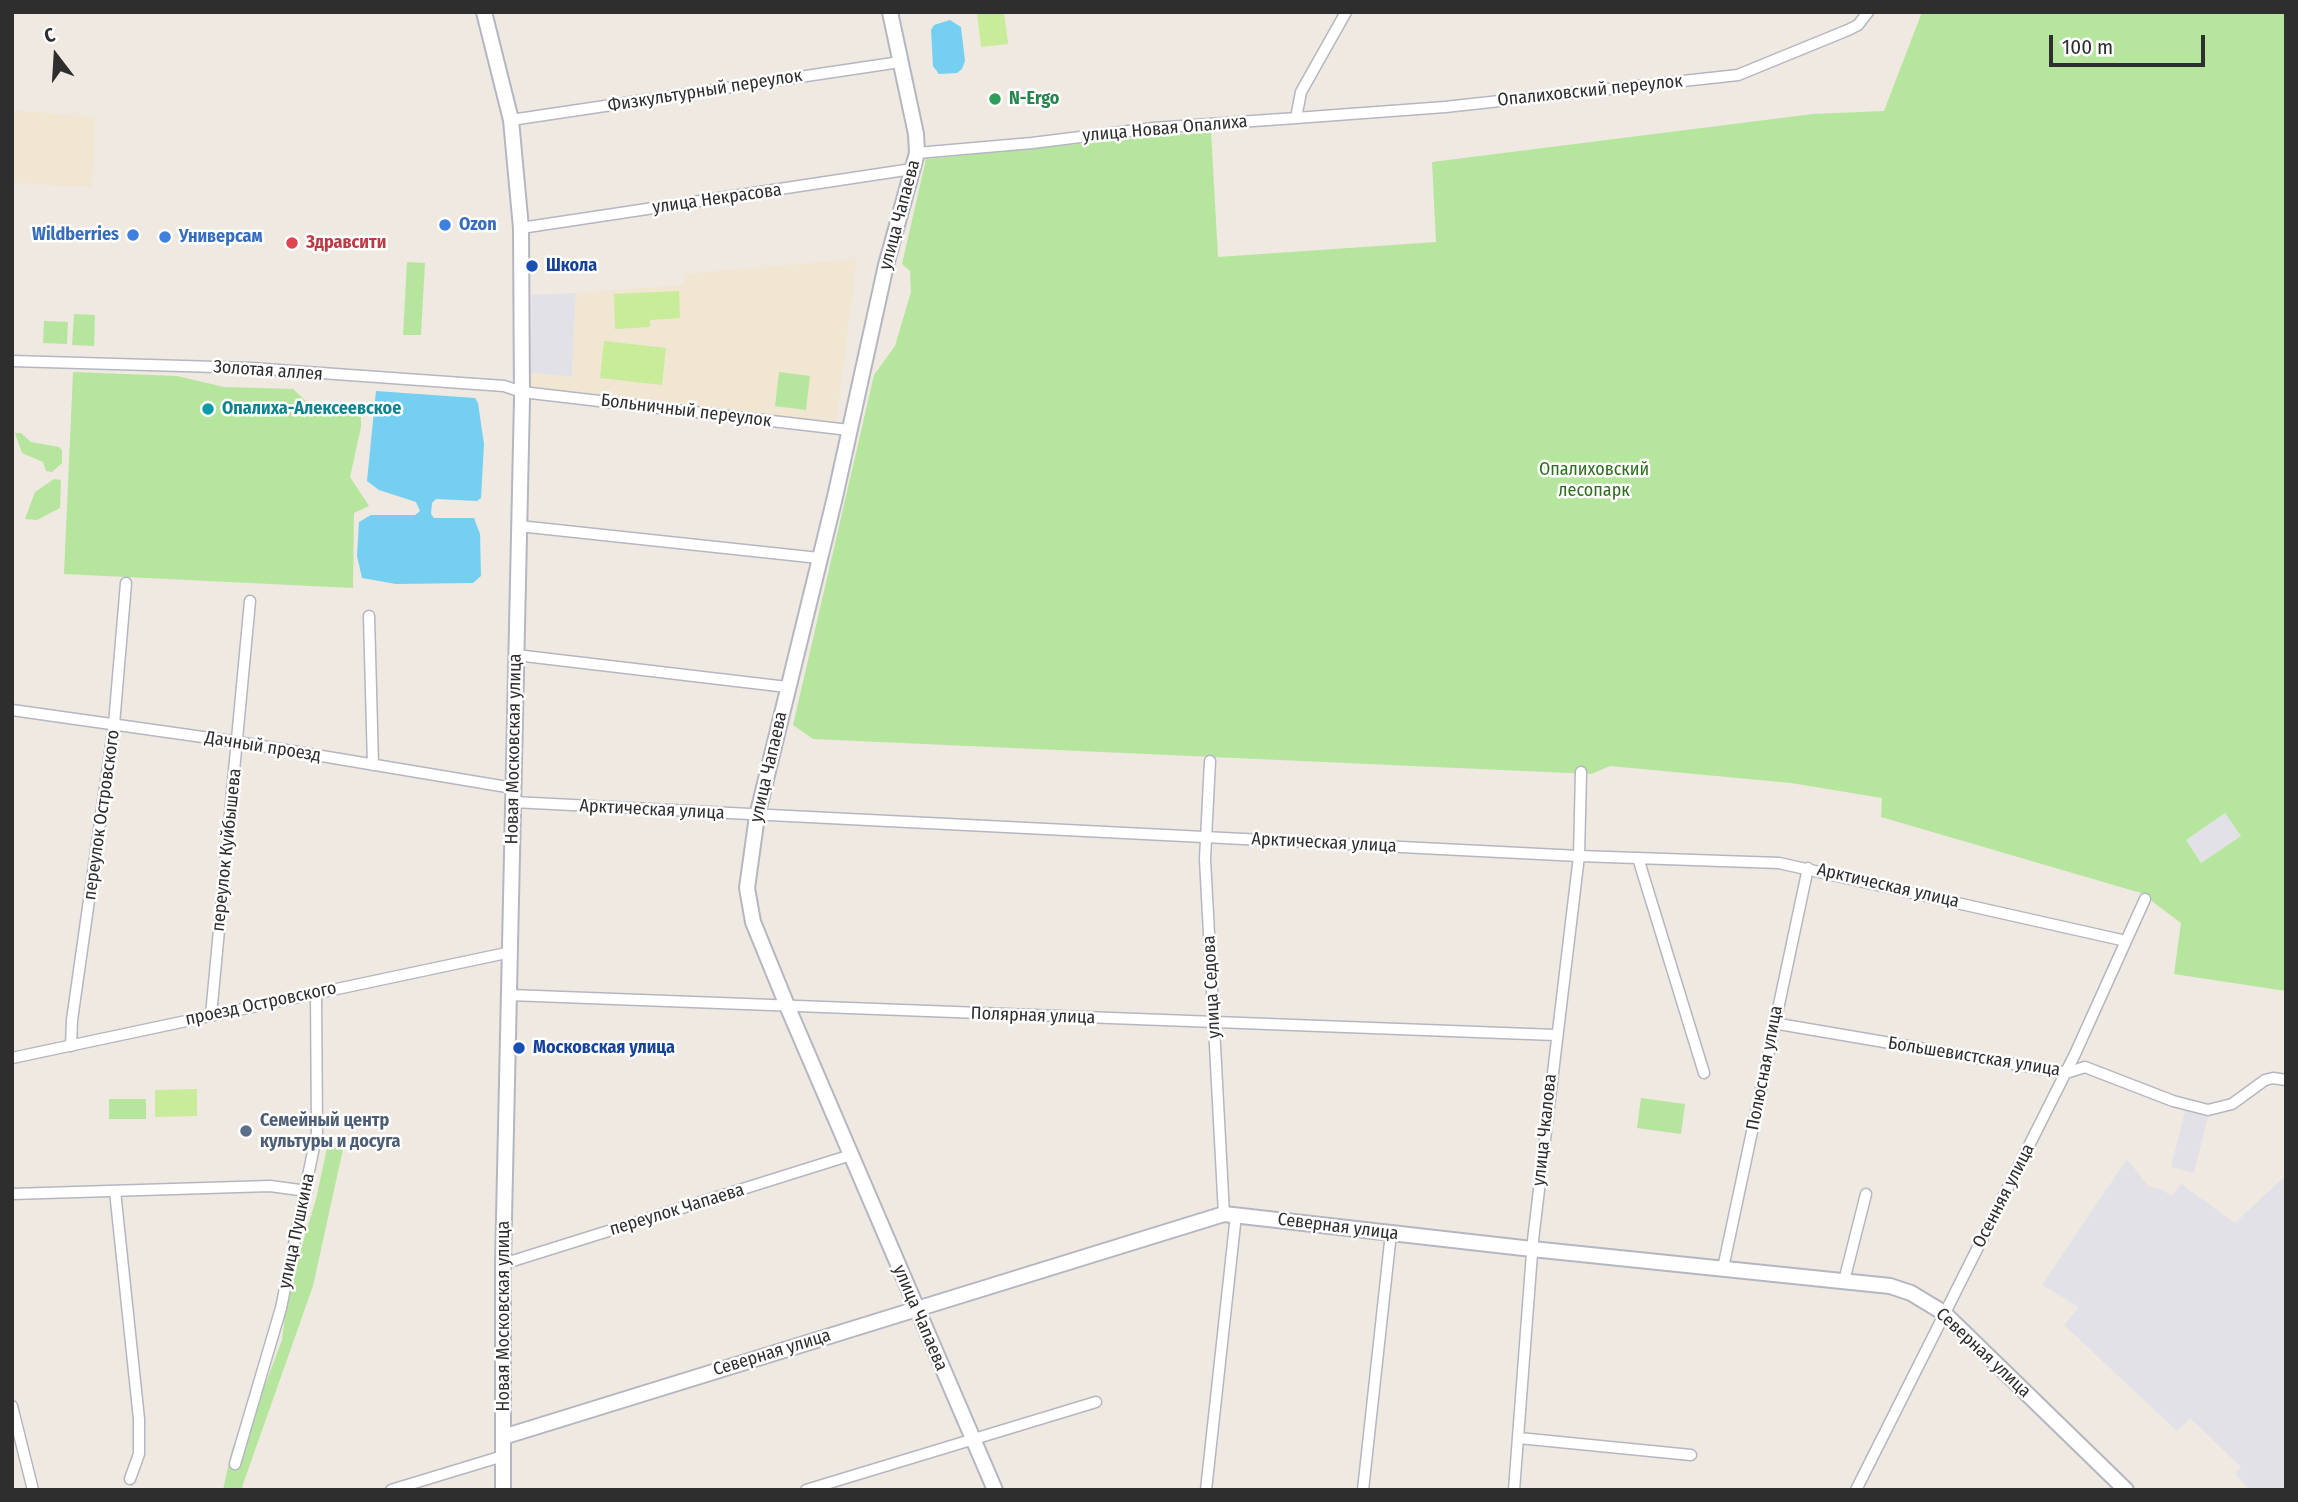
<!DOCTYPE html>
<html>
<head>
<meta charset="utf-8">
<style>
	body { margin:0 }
	#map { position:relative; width:2298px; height:1502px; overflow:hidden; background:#efe9e1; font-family:"Fira Sans Condensed",sans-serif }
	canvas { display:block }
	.frame { position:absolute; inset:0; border:14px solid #2e2e2e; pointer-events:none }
	.north { position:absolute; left:21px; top:21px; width:70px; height:70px; -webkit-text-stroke:5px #fff; paint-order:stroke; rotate:343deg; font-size:19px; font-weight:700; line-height:28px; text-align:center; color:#2e2e2e }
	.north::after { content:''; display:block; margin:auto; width:24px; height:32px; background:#2e2e2e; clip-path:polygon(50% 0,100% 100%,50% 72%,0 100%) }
	.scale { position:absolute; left:2049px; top:35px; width:156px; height:32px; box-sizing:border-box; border:4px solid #2e2e2e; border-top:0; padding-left:9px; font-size:21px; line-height:24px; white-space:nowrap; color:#2e2e2e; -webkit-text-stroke:5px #fff; paint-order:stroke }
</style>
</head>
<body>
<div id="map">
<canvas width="2298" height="1502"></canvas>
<div class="frame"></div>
<div class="north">С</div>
<div class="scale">100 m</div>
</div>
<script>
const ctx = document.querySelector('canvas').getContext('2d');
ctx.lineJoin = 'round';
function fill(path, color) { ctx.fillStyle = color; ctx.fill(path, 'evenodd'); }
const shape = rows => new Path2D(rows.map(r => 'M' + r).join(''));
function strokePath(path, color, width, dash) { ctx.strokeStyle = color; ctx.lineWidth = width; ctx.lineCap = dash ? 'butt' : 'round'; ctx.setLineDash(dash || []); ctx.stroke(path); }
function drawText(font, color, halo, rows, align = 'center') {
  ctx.font = font + ' "Fira Sans Condensed",sans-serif'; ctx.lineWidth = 5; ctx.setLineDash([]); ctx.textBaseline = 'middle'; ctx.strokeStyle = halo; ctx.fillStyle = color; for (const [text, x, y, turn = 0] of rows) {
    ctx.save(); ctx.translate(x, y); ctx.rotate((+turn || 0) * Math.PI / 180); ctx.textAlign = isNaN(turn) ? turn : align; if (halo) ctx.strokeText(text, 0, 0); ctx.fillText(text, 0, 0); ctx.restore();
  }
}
fill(shape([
	[576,293,572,377,531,373,532,295],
	[2225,813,2241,836,2201,863,2186,840],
	[2185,1111,2208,1117,2194,1173,2171,1167],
	[2127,1159,2148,1186,2161,1189,2171,1196,2181,1184,2235,1223,2286,1175,2286,1490,2250,1490,2235,1474,2241,1467,2190,1418,2177,1431,2064,1325,2079,1307,2042,1285]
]), '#e3e1e8');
fill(shape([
	[12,110,95,117,92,187,12,183],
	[857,259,836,423,703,408,699,404,687,406,530,388,531,373,572,377,576,293,684,285,684,274]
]), '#f0e6d1');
fill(shape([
	[1922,12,2286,12,2286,991,2174,974,2181,923,2141,893,1881,817,1882,798,1791,783,1610,766,1591,774,813,739,793,725,874,375,895,346,911,292,910,271,902,264,926,159,1211,131,1218,257,1436,242,1432,162,1813,114,1884,111],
	[2225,813,2241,836,2201,863,2186,840],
	[407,262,425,263,421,335,403,335],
	[74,314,95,315,94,346,72,345],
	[44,321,68,322,67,344,43,343],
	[73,372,177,376,224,387,293,389,308,403,361,410,361,427,350,477,369,506,354,513,353,588,64,574],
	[779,372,810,376,806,410,775,406],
	[15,433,21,433,31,442,59,447,62,450,62,463,52,472,46,471,43,462,22,453],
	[54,479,61,480,60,508,37,520,25,519,35,492],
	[1641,1098,1685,1104,1681,1134,1637,1128],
	[109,1099,146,1099,146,1119,109,1119],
	[329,1139,345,1140,313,1286,242,1487,246,1490,223,1490,232,1449,251,1402,265,1385,282,1340,288,1292,316,1199]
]), '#b6e59e');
fill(shape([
	[977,12,1004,12,1008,44,981,47],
	[679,291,680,318,650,320,650,327,615,329,614,294],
	[604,341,666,348,662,385,600,378],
	[197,1089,197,1116,155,1117,155,1090]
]), '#c9ec9a');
fill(shape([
	[950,20,961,27,965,61,962,69,957,73,939,74,933,66,931,30,934,25],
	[376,391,475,398,478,403,484,444,481,498,477,501,436,499,432,503,431,514,434,518,474,518,480,534,481,576,473,583,396,584,362,578,357,556,359,522,371,515,415,515,420,511,416,502,379,490,367,481]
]), '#75cff0');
const street = shape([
	[1296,118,1445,107,1738,75,1848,30,1858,25,1868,12],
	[511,120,900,62],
	[917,153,1032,143,1153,128,1296,118,1301,92,1346,12],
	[521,228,912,169],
	[12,361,251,368,504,386,522,392,849,430],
	[519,526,819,558],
	[369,616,373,765],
	[516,655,787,687],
	[12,710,238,742,513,788],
	[1210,761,1205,859,1224,1214],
	[513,802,1579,856,1779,863,2126,941],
	[1638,858,1704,1073],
	[510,995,1555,1035],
	[211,1015,250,601],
	[1773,1023,2066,1073,2085,1067,2173,1101,2208,1110,2232,1104,2265,1080,2273,1078,2286,1080],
	[71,1046,72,1020,114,724,126,583],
	[12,1058,511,952],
	[115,1191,139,1419,139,1454,130,1479],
	[12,1194,270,1186,307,1191],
	[503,1264,851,1155],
	[1723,1268,1808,868],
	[1844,1281,1866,1194],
	[12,1406,33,1490],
	[1519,1438,1691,1455],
	[235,1464,281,1308,317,1132,316,992],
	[391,1490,503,1456],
	[806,1490,1096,1402],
	[1206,1490,1236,1215],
	[1363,1490,1391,1233],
	[1514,1490,1533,1240,1579,856,1581,772],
	[1856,1490,2075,1054,2145,899]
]);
const secondary = shape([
	[484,12,511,120,521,228,522,399,503,1264,503,1490],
	[890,12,916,134,917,153,886,265,835,497,757,816,747,888,753,922,788,1008,995,1490],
	[503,1437,1224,1214,1532,1249,1890,1286,1911,1293,1944,1313,2126,1490]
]);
strokePath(street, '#b4b7c1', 13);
strokePath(secondary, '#b4b7c1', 18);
strokePath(street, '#fff', 10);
strokePath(secondary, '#fff', 14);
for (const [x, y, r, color] of [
	[995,99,7,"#2e9e5b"],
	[445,225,7,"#3f7fe0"],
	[133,235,7,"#3f7fe0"],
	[165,237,7,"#3f7fe0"],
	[292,243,7,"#e0444e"],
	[532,266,7,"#1a4fb4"],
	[208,409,7,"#0f9aa8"],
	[519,1048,7,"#1a4fb4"],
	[246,1131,7,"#5c6f8a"]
]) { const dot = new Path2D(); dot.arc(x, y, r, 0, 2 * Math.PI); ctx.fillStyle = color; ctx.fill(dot); strokePath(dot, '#fff', 2.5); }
drawText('18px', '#2e2e2e', '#fff', [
	["Физкультурный переулок",705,91,-9],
	["Опалиховский переулок",1590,91,-6],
	["улица Новая Опалиха",1165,129,-5],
	["улица Некрасова",717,199,-8],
	["улица Чапаева",900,215,-75],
	["Золотая аллея",268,371,4],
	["Больничный переулок",686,411,7],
	["Дачный проезд",263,747,9],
	["Новая Московская улица",514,749,-89],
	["улица Чапаева",769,767,-77],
	["Арктическая улица",652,810,3],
	["переулок Островского",102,815,-82],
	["Арктическая улица",1324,843,3],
	["переулок Куйбышева",227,850,-84],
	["Арктическая улица",1888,886,13],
	["улица Седова",1212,987,-93],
	["проезд Островского",261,1004,-12],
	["Полярная улица",1033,1016,2],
	["Большевистская улица",1974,1057,9],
	["Полюсная улица",1765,1068,-79],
	["улица Чкалова",1545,1130,-84],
	["Осенняя улица",2004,1196,-63],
	["переулок Чапаева",677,1210,-17],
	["Северная улица",1338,1227,7],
	["улица Пушкина",297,1231,-78],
	["Новая Московская улица",504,1316,-90],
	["улица Чапаева",920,1318,67],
	["Северная улица",772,1353,-17],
	["Северная улица",1983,1353,43]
]);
drawText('bold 18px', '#27864d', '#fff', [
	["N-Ergo",1009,99]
], 'left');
drawText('bold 18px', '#366cbe', '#fff', [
	["Ozon",459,225],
	["Wildberries",119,235,"right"],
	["Универсам",179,237]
], 'left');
drawText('bold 18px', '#be3a42', '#fff', [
	["Здравсити",306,243]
], 'left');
drawText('bold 18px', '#164399', '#fff', [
	["Школа",546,266],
	["Московская улица",533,1048]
], 'left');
drawText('bold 18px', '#0d838f', '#fff', [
	["Опалиха-Алексеевское",222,409]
], 'left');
drawText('18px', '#2c6e1b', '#fff', [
	["Опалиховский",1594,470],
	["лесопарк",1594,491]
]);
drawText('bold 18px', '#4e5e75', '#fff', [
	["Семейный центр",260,1121],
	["культуры и досуга",260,1142]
], 'left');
</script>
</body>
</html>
